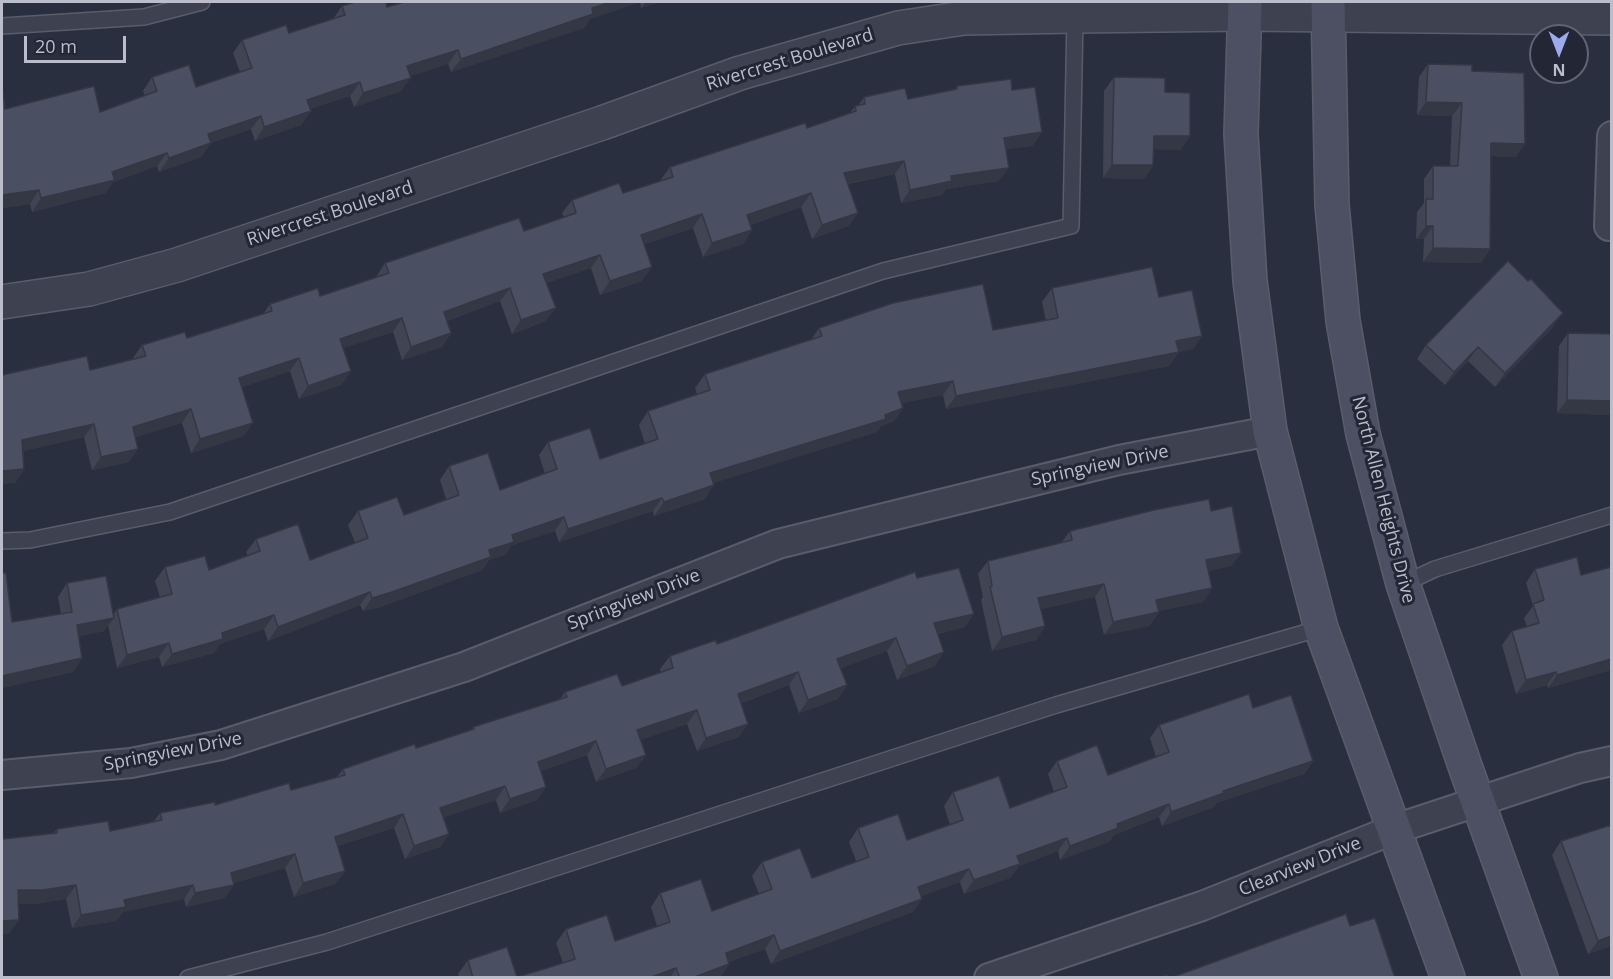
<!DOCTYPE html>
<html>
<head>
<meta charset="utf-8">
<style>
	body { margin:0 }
	#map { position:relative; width:1613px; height:979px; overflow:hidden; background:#2a2f40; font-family:"Open Sans",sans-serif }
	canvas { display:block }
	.frame { position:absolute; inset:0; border:3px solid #bbbeca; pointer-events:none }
	.north { position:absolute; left:1529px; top:24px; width:60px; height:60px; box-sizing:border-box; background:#232635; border:2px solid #606371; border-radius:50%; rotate:180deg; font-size:16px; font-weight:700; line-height:24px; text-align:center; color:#bbbeca }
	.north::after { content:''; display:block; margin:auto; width:21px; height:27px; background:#9dabed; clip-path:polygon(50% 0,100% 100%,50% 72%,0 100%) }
	.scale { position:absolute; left:24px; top:36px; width:102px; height:27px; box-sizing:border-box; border:3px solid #bbbeca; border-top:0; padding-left:8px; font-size:18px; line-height:21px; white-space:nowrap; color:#bbbeca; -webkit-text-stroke:4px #232635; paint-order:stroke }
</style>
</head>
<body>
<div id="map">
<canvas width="1613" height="979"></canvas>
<div class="frame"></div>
<div class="north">N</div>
<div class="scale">20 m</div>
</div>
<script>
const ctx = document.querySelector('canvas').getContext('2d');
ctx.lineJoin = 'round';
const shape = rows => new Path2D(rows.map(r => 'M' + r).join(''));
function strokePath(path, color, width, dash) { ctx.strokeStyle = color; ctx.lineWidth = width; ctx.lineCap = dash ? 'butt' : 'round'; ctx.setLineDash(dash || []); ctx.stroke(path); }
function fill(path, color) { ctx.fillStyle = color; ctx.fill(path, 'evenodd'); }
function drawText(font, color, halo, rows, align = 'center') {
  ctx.font = font + ' "Open Sans",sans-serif'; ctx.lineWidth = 6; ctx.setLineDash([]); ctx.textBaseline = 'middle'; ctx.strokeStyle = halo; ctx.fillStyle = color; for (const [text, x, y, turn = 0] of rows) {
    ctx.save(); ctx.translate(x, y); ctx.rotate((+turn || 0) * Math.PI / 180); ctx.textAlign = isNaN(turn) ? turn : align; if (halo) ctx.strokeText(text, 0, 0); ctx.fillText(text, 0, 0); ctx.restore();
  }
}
const service = shape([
	[2,26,144,17,202,2],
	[2,541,30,540,170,512,883,271,1071,226,1075,16],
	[1403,584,1435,569,1612,515],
	[188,978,327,942,1056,705,1321,628]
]);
const minor = shape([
	[1609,226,1612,136],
	[2,775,131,763,221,745,464,667,778,544,1119,460,1270,431],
	[989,978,1202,906,1395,829,1580,768,1612,761]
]);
const tertiary = shape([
	[2,302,89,289,177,265,602,123,740,73,898,28,964,18,1075,16,1245,14,1612,18]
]);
const secondary = shape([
	[1245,2,1241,134,1250,281,1270,431,1321,628,1448,978],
	[1328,2,1332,205,1343,321,1363,434,1403,584,1465,766,1541,978]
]);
strokePath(service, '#595d6a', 18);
strokePath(minor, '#595d6a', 32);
strokePath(tertiary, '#595d6a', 36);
strokePath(secondary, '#595d6a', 36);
strokePath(service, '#3e4250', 15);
strokePath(minor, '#3e4250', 28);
strokePath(tertiary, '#3e4250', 33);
strokePath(secondary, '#4d5062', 33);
fill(shape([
	[404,2,660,2,641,8,640,2,590,19,584,28,451,72,448,64,410,76,401,91,354,107,350,96,310,109,311,111,301,125,255,141,251,129,211,143,201,157,159,172,157,166,113,182,105,193,32,212,30,204,2,208,2,91,5,109,100,112,145,96,143,91,152,77,196,87,240,72,233,53,242,40,289,33,333,19,342,6,387,7],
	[1428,64,1472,71,1516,157,1491,156,1490,249,1481,263,1423,262,1424,239,1416,239,1417,212,1424,203,1424,179,1433,166,1450,166,1452,116,1417,115,1419,77],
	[1114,77,1190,136,1180,150,1154,149,1153,165,1144,179,1103,178,1104,91],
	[957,86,1012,90,1042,132,1032,146,1006,149,999,181,946,189,942,195,901,203,895,174,848,184,858,213,848,226,812,239,801,207,750,225,752,230,743,244,703,257,693,228,644,244,642,281,600,295,591,268,546,283,546,321,512,334,500,301,447,321,451,333,442,347,402,360,393,332,343,348,351,371,341,385,299,399,290,371,242,387,244,436,191,453,182,423,135,437,129,462,92,470,84,437,23,451,24,469,15,483,2,375,90,370,133,359,133,358,142,345,187,338,263,314,270,304,320,296,376,277,385,263,524,231,564,217,562,213,572,200,623,193,660,181,670,167,807,128,850,113,855,106,858,106,864,97,908,99,955,89],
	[1052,288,1159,297,1202,336,1193,349,1179,352,1169,366,946,409,943,395,902,403,903,408,894,421,881,426,877,432,713,483,705,499,654,516,653,511,559,542,555,531,512,545,505,555,489,560,482,570,380,607,363,611,360,605,268,641,264,629,220,644,214,653,162,667,159,657,117,668,108,625,104,631,79,636,82,658,73,672,2,688,2,573,12,622,61,614,58,597,67,583,113,615,117,609,160,597,155,581,165,567,209,570,248,556,246,552,256,539,310,560,355,543,348,525,358,511,404,515,446,499,440,480,449,466,500,490,545,474,539,455,548,442,600,459,645,444,639,425,648,411,697,394,695,388,705,374,811,340,819,328,993,330,1046,321,1042,302],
	[1553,327,1495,387,1468,361,1445,385,1417,359,1426,345],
	[1568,333,1611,334,1611,415,1557,413,1559,346],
	[1211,511,1241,553,1231,566,1209,571,1212,588,1203,602,1158,611,1159,612,1149,626,1104,635,1095,597,1041,609,1045,626,1036,640,992,651,981,600,983,597,978,574,988,561,1061,543,1070,531],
	[1535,569,1581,575,1611,670,1548,688,1547,685,1516,694,1502,645,1512,631,1527,627,1524,618,1533,606,1526,583],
	[917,578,965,627,938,634,944,652,935,666,897,680,887,651,841,668,847,685,838,699,799,713,789,685,741,703,739,737,697,751,687,724,640,740,646,755,636,768,596,782,587,755,541,771,546,787,537,800,500,813,496,800,444,817,449,834,440,847,405,859,394,828,338,846,345,871,335,884,294,897,285,868,234,883,234,885,224,898,186,907,184,899,123,912,116,921,72,928,66,899,34,904,19,904,10,933,2,934,2,835,3,839,53,834,57,829,110,831,154,821,160,813,215,805,291,790,336,778,343,769,416,748,471,730,473,727,560,699,565,692,622,686,661,672,660,669,670,656,717,644],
	[1253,708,1313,761,1304,774,1216,803,1214,807,1162,826,1159,817,1114,835,1109,842,1060,860,1058,851,1019,866,1010,878,964,894,960,882,921,896,922,899,913,912,771,964,765,949,729,962,729,964,720,978,459,978,458,974,468,960,517,977,547,968,563,963,556,943,566,929,615,941,657,926,651,907,660,893,712,911,759,894,752,876,762,862,812,878,856,861,849,842,858,828,907,840,950,825,944,806,953,792,1010,808,1054,792,1048,774,1057,761,1108,775,1156,757,1150,738,1159,725],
	[1561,841,1611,946,1588,954,1552,855]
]), '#404453');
fill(shape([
	[611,2,640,2,590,19,584,28,451,72,461,59],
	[646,2,660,2,641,8],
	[458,50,448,64,397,80,407,66],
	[411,78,401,91,354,107,363,93],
	[360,82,350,96,298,113,307,100],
	[1426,102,1462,103,1452,116,1417,115],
	[311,111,301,125,255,141,264,127],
	[261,116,251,129,211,143,201,157,159,172,169,158,208,134],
	[1042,132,1032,146,995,151,1004,138],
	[1154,136,1190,136,1180,150,1144,149],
	[1491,143,1525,144,1516,157,1482,156],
	[167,153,157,166,113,182,105,193,32,212,41,198,112,172],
	[904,161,895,174,835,186,844,173],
	[1112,165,1153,165,1144,179,1103,178],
	[1009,168,999,181,946,189,942,195,901,203,910,190,951,176],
	[39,190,30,204,2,208,2,195],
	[811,193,801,207,737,229,747,215],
	[858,213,848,226,812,239,822,225],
	[702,214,693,228,631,249,641,235],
	[1426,226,1433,226,1424,239,1416,239],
	[752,230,743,244,703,257,712,243],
	[1433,248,1490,249,1481,263,1423,262],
	[600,255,591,268,534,287,543,274],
	[652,267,642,281,600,295,610,281],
	[510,288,500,301,435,325,444,312],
	[556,308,546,321,512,334,521,320],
	[1563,313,1553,327,1495,387,1505,373],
	[402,318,393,332,331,352,340,339],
	[451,333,442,347,402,360,411,347],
	[1202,336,1193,349,1179,352,1169,366,946,409,956,396],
	[1478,347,1468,361,1445,385,1454,372],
	[299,358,290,371,230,391,239,378],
	[351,371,341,385,299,399,308,386],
	[953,381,943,395,889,406,898,392],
	[1567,400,1611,401,1611,415,1557,413],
	[903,408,894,421,881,426,877,432,701,487,710,473],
	[191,409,182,423,124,441,133,427],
	[253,423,244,436,191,453,200,439],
	[94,424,84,437,12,454,22,440],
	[138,449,129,462,92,470,101,457],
	[24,469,15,483,2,484,2,471],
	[714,485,705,499,654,516,664,502],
	[662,498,653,511,559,542,568,529],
	[564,517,555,531,512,545,505,555,489,560,482,570,380,607,363,611,372,598,489,550,512,535],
	[1241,553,1231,566,1197,574,1206,560],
	[1104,584,1095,597,1029,612,1038,598],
	[1212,588,1203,602,1146,613,1156,600],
	[370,592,360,605,268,641,278,627],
	[1159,612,1149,626,1104,635,1113,622],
	[974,614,965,627,924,637,934,623],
	[274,615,264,629,220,644,214,653,162,667,172,654,222,633],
	[114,618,104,631,68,638,77,625],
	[1045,626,1036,640,992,651,1002,637],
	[896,638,887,651,828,673,837,659],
	[169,643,159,657,117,668,127,655],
	[944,652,935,666,897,680,907,666],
	[82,658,73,672,2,688,2,676],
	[1611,659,1611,670,1548,688,1557,675],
	[798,672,789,685,728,707,738,694],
	[1556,672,1547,685,1516,694,1526,680],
	[847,685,838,699,799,713,808,700],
	[697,710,687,724,628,744,637,730],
	[748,724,739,737,697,751,706,738],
	[596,741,587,755,528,776,538,762],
	[646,755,636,768,596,782,606,769],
	[1313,761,1304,774,1216,803,1214,807,1162,826,1171,812,1223,791],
	[505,786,496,800,431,821,440,808],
	[546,787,537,800,500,813,510,799],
	[1169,804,1159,817,1114,835,1109,842,1060,860,1070,846,1117,824],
	[403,814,394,828,326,850,335,837],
	[449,834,440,847,405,859,414,846],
	[1067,838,1058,851,1019,866,1010,878,964,894,974,880,1017,856],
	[295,854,285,868,222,887,231,873],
	[969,869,960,882,909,901,918,887],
	[345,871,335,884,294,897,303,883],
	[76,885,66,899,34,904,8,904,18,890],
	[193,885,184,899,123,912,116,921,72,928,81,915,124,900],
	[234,885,224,898,186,907,195,893],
	[922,899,913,912,771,964,780,951],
	[19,920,10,933,2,934,2,921],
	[774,935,765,949,716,967,726,953],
	[1611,936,1611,946,1588,954,1598,941],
	[729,964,720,978,692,978],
	[676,968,670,978,649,978]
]), '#343744');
const building = shape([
	[355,2,386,2,387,7,404,2,611,2,592,8,593,14,461,59,458,50,407,66,411,78,363,93,360,82,307,100,311,111,264,127,261,116,208,134,211,143,169,158,167,153,112,172,115,180,41,198,39,190,2,195,2,91,3,91,5,109,94,86,100,112,157,91,152,77,189,65,196,87,252,68,242,40,286,25,289,33,345,15,342,6,355,2],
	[1428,64,1472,65,1472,71,1524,73,1525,144,1491,143,1490,249,1433,248,1433,226,1426,226,1426,199,1433,199,1433,166,1458,166,1462,103,1426,102,1428,64],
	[1114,77,1165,78,1165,92,1190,93,1190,136,1154,136,1153,165,1112,165,1114,77],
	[1011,79,1012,90,1035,87,1042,132,1004,138,1009,168,951,176,952,181,910,190,904,161,844,173,858,213,822,225,811,193,747,215,752,230,712,243,702,214,641,235,652,267,610,281,600,255,543,274,556,308,521,320,510,288,444,312,451,333,411,347,402,318,340,339,351,371,308,386,299,358,239,378,253,423,200,439,191,409,133,427,138,449,101,457,94,424,22,440,24,469,2,471,2,375,87,356,90,370,146,356,142,345,185,332,187,338,272,311,270,304,318,288,320,296,389,273,385,263,519,218,524,231,576,213,572,200,619,183,623,193,673,177,670,167,805,123,807,128,856,111,855,106,865,104,864,97,905,88,908,99,957,89,957,86,1011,79],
	[1508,261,1528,281,1531,279,1563,313,1505,373,1478,347,1454,372,1426,345,1508,261],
	[1152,267,1159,297,1192,290,1202,336,1176,341,1179,352,956,396,953,381,898,392,903,408,885,415,886,419,710,473,714,485,664,502,662,498,568,529,564,517,512,535,514,542,489,550,491,557,389,593,372,598,370,592,278,627,274,615,222,633,223,639,172,654,169,643,127,655,117,609,172,594,165,567,205,556,209,570,260,551,256,539,298,524,310,560,368,538,358,511,397,497,404,515,459,495,449,466,488,453,500,490,557,469,548,442,590,428,600,459,658,439,648,411,710,390,705,374,822,336,819,328,893,303,983,284,993,330,1058,318,1052,288,1152,267],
	[1568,333,1611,334,1611,401,1567,400,1568,333],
	[1209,499,1211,511,1232,506,1241,553,1206,560,1212,588,1156,600,1159,612,1113,622,1104,584,1038,598,1045,626,1002,637,990,587,992,586,988,561,1072,540,1070,531,1154,510,1209,499],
	[1577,557,1581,575,1611,567,1611,659,1557,675,1556,672,1526,680,1512,631,1539,623,1533,604,1544,600,1535,569,1577,557],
	[959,568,974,614,934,623,944,652,907,666,896,638,837,659,847,685,808,700,798,672,738,694,748,724,706,738,697,710,637,730,646,755,606,769,596,741,538,762,546,787,510,799,505,786,440,808,449,834,414,846,403,814,335,837,345,871,303,883,295,854,231,873,234,885,195,893,193,885,124,900,126,907,81,915,76,885,43,890,18,890,19,920,2,921,2,835,3,835,3,839,57,833,57,829,108,821,110,831,162,820,160,813,215,802,215,805,289,783,291,790,345,775,343,769,415,744,416,748,474,729,473,727,567,697,565,692,617,674,622,686,673,668,670,656,716,640,717,644,915,572,917,578,959,568],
	[2,573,6,573,12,622,72,612,67,583,106,576,114,618,77,625,82,658,2,676,2,573],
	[1249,694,1253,708,1291,695,1313,761,1223,791,1224,793,1171,812,1169,804,1117,824,1118,828,1070,846,1067,838,1017,856,1020,864,974,880,969,869,918,887,922,899,780,951,774,935,726,953,729,964,692,978,680,978,676,968,649,978,473,978,468,960,507,947,517,977,547,968,575,959,566,929,607,915,615,941,670,922,660,893,701,879,712,911,772,889,762,862,800,848,812,878,869,857,858,828,898,814,907,840,963,820,953,792,999,776,1010,808,1067,787,1057,761,1097,745,1108,775,1169,752,1159,725,1249,694],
	[1611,825,1611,936,1598,941,1561,841,1611,825],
	[1346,914,1350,926,1375,918,1395,978,1170,978,1346,914],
	[1167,975,1168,978,1158,978,1167,975]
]);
fill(building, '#4a4f61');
strokePath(building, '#343744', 1.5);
drawText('18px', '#bbbeca', '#232635', [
	["Rivercrest Boulevard",790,60,-17],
	["Rivercrest Boulevard",330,214,-18],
	["Springview Drive",1100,466,-12],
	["North Allen Heights Drive",1383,500,76],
	["Springview Drive",634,600,-21],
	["Springview Drive",173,752,-11],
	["Clearview Drive",1300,867,-22]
]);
</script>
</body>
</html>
